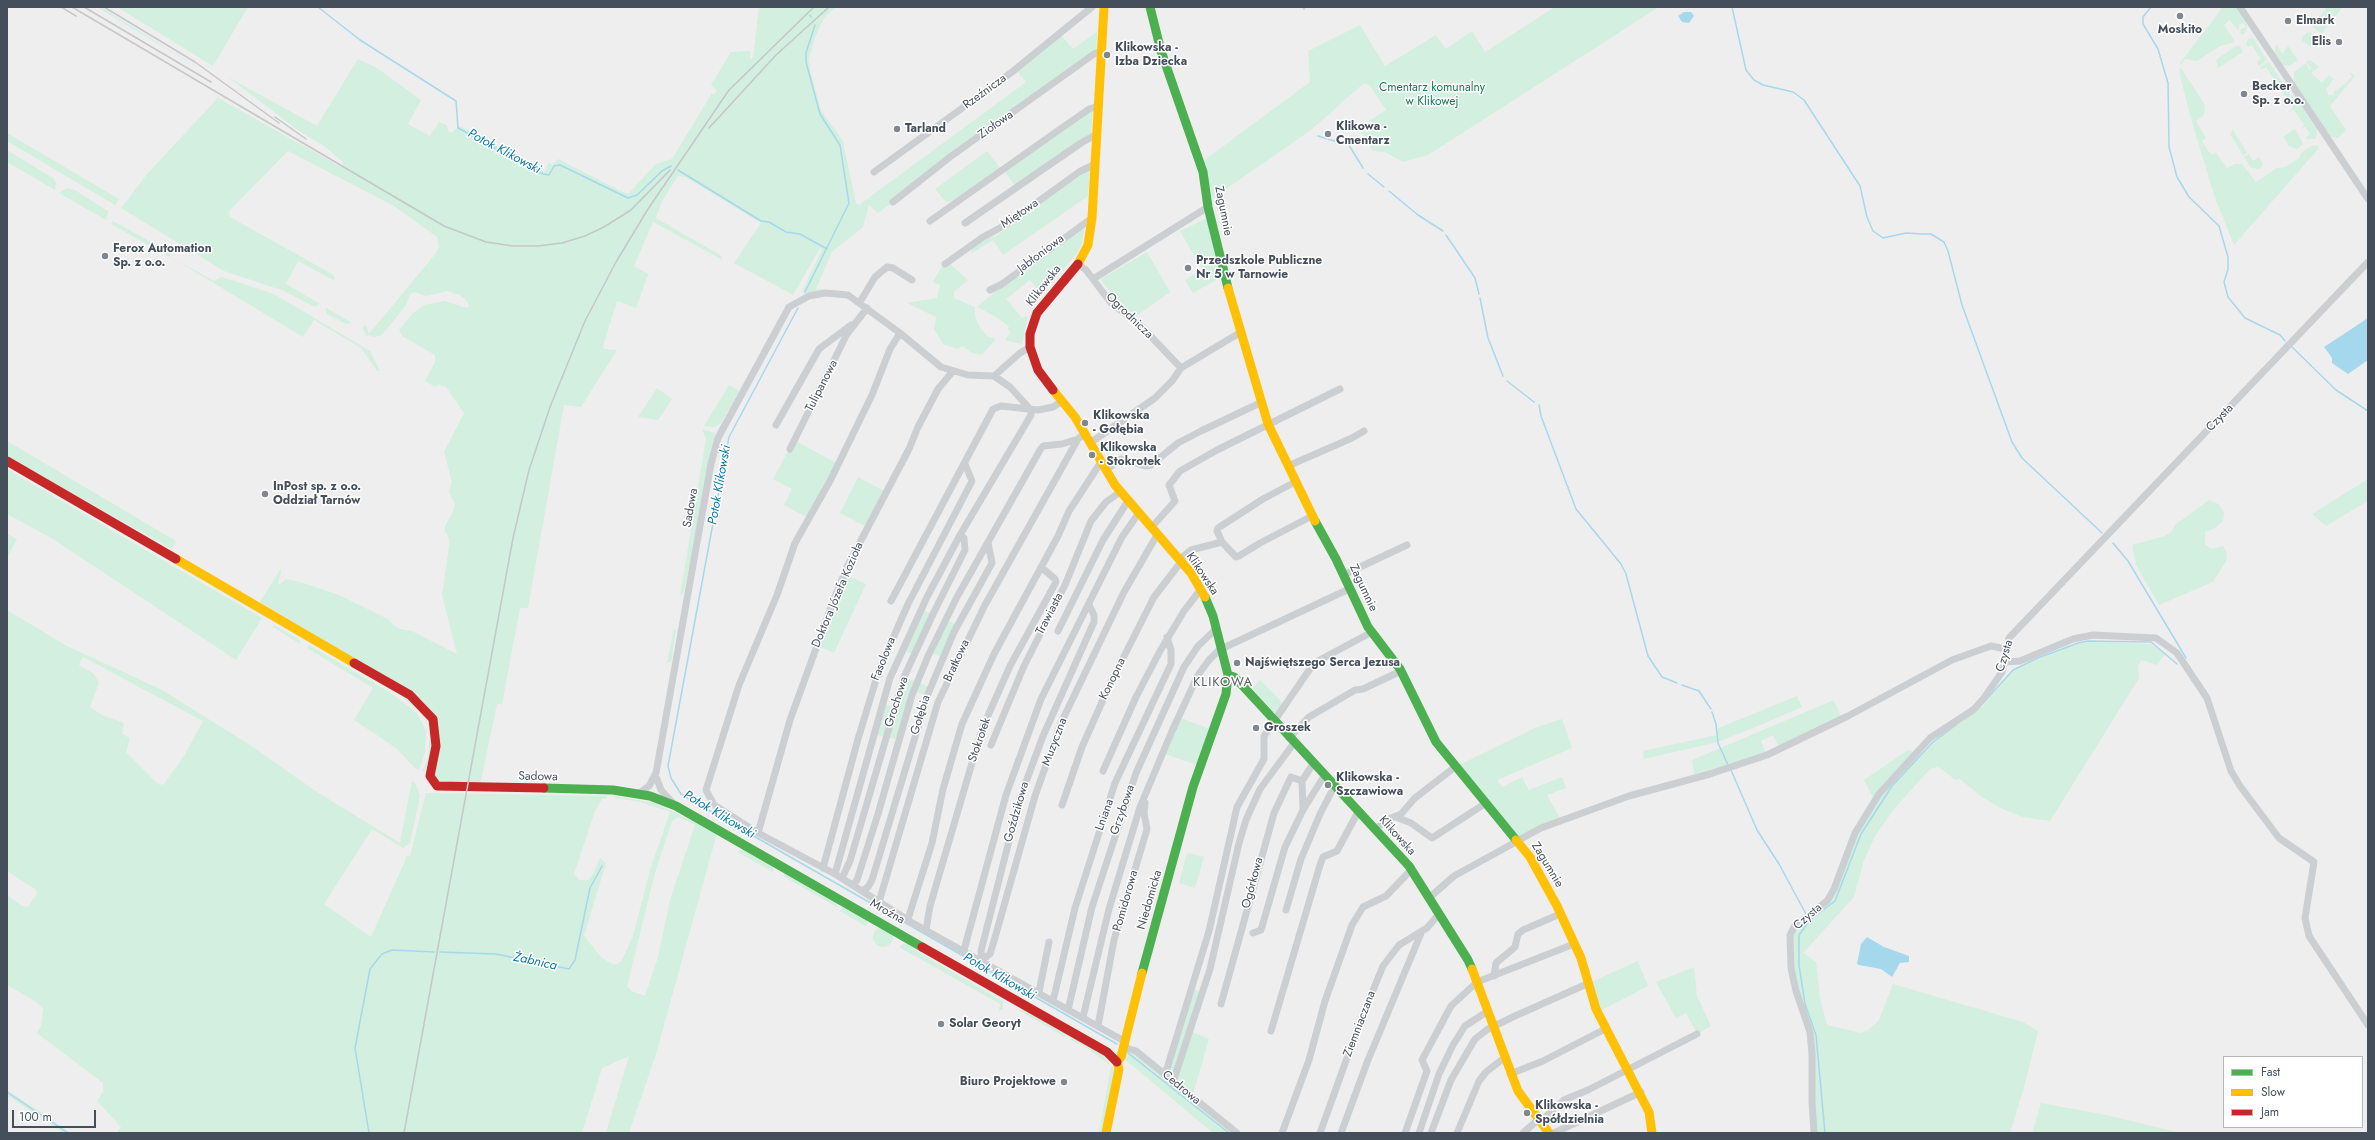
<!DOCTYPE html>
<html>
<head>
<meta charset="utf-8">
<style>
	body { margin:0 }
	#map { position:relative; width:2375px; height:1140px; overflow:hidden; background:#efeeee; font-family:Jost,sans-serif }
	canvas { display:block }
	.frame { position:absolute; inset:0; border:8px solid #454f5b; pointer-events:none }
	.legend { position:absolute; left:2223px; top:1056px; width:140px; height:72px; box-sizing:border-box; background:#fff; border:1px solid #b5b9bd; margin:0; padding:5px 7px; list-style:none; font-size:12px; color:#454f5b }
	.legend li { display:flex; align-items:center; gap:8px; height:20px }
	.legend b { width:20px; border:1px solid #b5b9bd }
	.scale { position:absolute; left:12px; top:1110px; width:84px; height:18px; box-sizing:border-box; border:2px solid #454f5b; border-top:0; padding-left:5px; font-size:12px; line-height:14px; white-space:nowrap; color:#454f5b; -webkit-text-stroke:3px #fff; paint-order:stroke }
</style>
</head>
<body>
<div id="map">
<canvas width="2375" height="1140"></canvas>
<div class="frame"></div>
<ul class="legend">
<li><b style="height:5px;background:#4caf50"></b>Fast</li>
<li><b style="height:5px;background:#ffc107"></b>Slow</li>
<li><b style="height:5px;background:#c62828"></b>Jam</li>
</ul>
<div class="scale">100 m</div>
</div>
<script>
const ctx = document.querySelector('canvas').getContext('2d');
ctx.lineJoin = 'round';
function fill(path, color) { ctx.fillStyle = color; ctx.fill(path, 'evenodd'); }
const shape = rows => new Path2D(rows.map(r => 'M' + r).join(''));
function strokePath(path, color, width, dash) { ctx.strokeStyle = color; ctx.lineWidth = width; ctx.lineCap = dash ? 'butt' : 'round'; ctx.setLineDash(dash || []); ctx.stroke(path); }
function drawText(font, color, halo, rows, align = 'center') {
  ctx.font = font + ' Jost,sans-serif'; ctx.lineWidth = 3; ctx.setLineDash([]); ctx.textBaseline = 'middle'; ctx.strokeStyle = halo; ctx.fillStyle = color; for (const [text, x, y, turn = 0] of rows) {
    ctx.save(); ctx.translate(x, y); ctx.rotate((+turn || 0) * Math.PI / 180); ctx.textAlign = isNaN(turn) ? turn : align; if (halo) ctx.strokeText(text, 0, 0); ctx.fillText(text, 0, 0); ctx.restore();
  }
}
fill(shape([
	[97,7,101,7,203,71],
	[117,7,248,7,213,66],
	[759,7,836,7,824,18,814,40,809,59,810,70,821,110,843,141,854,194,856,203,859,205,1026,82,1017,71,1061,35,1073,49,1097,32,1096,52,878,213,869,205,863,227,832,252,816,289,834,291,806,295,802,291,822,250,820,248,793,295,734,263,761,223,687,178,678,176,662,201,656,218,720,255,723,260,653,222,634,266,648,274,636,308,617,301,603,346,604,349,617,350,581,407,564,405,528,608,520,608,502,704,497,704,480,785,440,783,434,774,434,714,421,699,260,602,281,568,281,573,278,584,280,584,286,579,300,582,339,595,388,619,392,624,400,629,412,631,457,654,442,595,449,547,449,538,445,532,445,526,453,512,455,504,449,492,452,482,444,452,464,413,446,387,439,385,435,387,425,381,435,362,435,355,402,336,399,330,412,314,424,305,444,301,467,308,469,306,468,302,460,295,447,291,426,296,415,292,410,294,406,305,382,335,373,337,369,335,366,336,363,329,364,325,367,327,369,334,436,253,439,246,437,237,394,206,288,151,229,211,230,217,332,274,335,277,333,280,298,261,286,284,320,304,315,307,284,291,224,271,121,208,147,174,218,98,341,167,344,167,342,161,324,146,299,131,228,77,317,126,358,59,377,68,421,100,408,124,430,136,439,122,447,125,448,131,452,133,458,126,462,127,544,172,549,163,553,165,558,159,625,193,629,193,656,164,672,159,712,93,714,95,717,90,711,85,731,52,750,51,750,59,753,58],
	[1555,7,1659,7,1428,155,1403,162,1385,152,1373,151,1358,128,1386,110,1370,86,1364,83,1311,130,1213,198,1203,161,1310,82,1308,51,1360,25,1385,66,1436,35,1446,49,1472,31,1485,52],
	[2223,7,2237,7,2246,21,2247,27,2245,33,2242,35,2240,33,2241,29,2246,27,2243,23,2239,25,2239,31,2230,20,2224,25,2235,42,2220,46,2197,61,2185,59,2180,66,2180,63],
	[2327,7,2343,7,2321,34,2312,26],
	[2309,31,2317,39,2311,46,2314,49,2302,41,2302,37],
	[2253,38,2267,60,2259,66,2257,62,2261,59,2252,45,2248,47,2246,44,2248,39],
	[2276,44,2282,54,2288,46,2298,60,2289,66,2283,65,2275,54],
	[2236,46,2240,46,2243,52,2218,68,2216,60],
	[2310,60,2319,67,2311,73,2322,83,2329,75,2334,79,2326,89,2328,95,2333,95,2335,90,2337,91,2343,84,2345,85,2352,76,2349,73,2350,72,2355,76,2330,106,2346,130,2338,138,2329,136,2294,83,2294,72,2306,63,2309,70,2311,68,2306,62],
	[2269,62,2291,96,2294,94,2316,128,2317,134,2315,139,2307,139,2306,137,2310,134,2305,127,2301,129,2304,125,2294,110,2289,111,2293,108,2281,90,2276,92,2280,88,2266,67,2262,70,2260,67],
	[2180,67,2205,105,2204,115,2196,121,2206,138,2202,141,2211,155,2216,153,2227,168,2235,164,2242,164,2256,182,2277,168,2285,167,2299,158,2301,153,2311,146,2317,145,2319,148,2234,245,2215,198,2191,118,2180,76],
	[1093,109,1091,135,1016,187,1004,171],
	[2295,129,2303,144,2297,149,2289,146,2283,137],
	[2233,130,2247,153,2243,155,2230,134],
	[7,133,119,199,115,205,7,141],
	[7,150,53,178,56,183,55,190,7,162],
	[987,151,1000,168,955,200,950,202,945,201,935,189],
	[2249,154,2253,161,2259,157,2263,164,2260,169,2251,168,2244,157],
	[1090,169,1088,196,1003,255,993,240,972,253,970,249,988,236,995,237,1045,199],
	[67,188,75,190,108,211,106,220,59,193],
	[1207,218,1216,261,1216,280,1193,293,1185,280,1202,269,1180,231],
	[113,221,171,253,169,257,111,224],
	[1085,225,1082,243,1078,252,1042,295,1030,280,1006,299,1022,318,1028,316,1022,344,1005,340,1011,332,1008,330,1009,327,998,318,977,307,1000,288],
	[1147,252,1170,292,1135,317,1116,301,1101,279],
	[174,259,214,281,221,277,225,278,274,294,370,351,380,371,377,371,361,348,314,320,303,337],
	[943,264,950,264,968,280,954,292,954,298,975,307,975,316,980,328,987,336,996,339,982,355,970,352,964,346,957,349,943,344,934,329,936,317,907,303,937,298,940,285,933,282],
	[325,307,352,323,346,324,327,314],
	[729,385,739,391,721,423,715,427,704,426],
	[657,388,672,399,658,420,638,417],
	[702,429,715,433,684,592,680,596,706,439],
	[794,440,838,464,808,518,784,505,792,489,773,479],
	[7,441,176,541,172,549,7,457],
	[7,464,270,617,270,620,7,466],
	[7,469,262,618,236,660,53,539,7,514],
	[858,477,886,492,867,527,840,513],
	[2368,479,2368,501,2326,526,2312,514],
	[2209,500,2218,504,2224,512,2223,521,2215,528,2205,532,2205,544,2211,549,2223,546,2227,554,2226,561,2213,582,2159,605,2136,565,2132,545,2165,536,2172,531,2175,525],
	[7,534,17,539,7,558],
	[844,574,866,584,834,653,816,645],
	[921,609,933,614,914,654,901,651],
	[7,610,67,646,162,690,250,745,317,792,400,843,412,781,416,784,420,796,410,843,403,848,372,829,324,904,371,937,405,861,406,856,410,856,426,793,607,796,607,798,602,799,595,811,574,874,579,880,588,880,592,876,600,858,606,863,584,936,602,958,612,964,618,964,622,960,633,936,650,870,670,812,641,802,615,798,614,796,654,803,717,833,656,1054,629,1133,606,1133,629,1056,602,1068,582,1133,117,1133,121,1127,97,1101,103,1092,103,1083,37,1033,41,1026,43,1009,35,1001,7,985,7,895,22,906,28,907,37,894,35,889,7,871],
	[83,657,203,721,184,756,163,785,157,783,126,752,130,738,122,734,124,723,102,715,90,707,99,683,94,674,79,665],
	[678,817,695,825,670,900,658,957,645,996,631,991,627,986,655,873,672,821],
	[946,620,958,625,943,658,930,652],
	[274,625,300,640,300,644,273,627],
	[674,628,676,630,671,662,667,663],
	[310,641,408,698,426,716,432,739,430,759,424,771,422,772,428,757,430,736,428,723,419,711,401,696],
	[2088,641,2151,644,2165,654,2157,665,2141,660,2138,666,2139,678,2050,821,2023,817,2000,808,1982,797,1960,779,1955,780,1942,769,1937,767,1930,769,1895,808,1875,836,1864,860,1854,897,1803,953,1816,962,1820,998,1827,1025,1861,1033,1868,1030,1879,1020,1893,984,2023,1022,2038,1031,2024,1087,2010,1133,1814,1133,1812,1054,1791,969,1791,934,1824,904,1873,798,1864,780,1908,750,1921,756,1939,737,1982,707,2012,671,2059,650],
	[309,645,391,693,417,713,426,731,425,753,420,767,418,770,415,768,396,748,354,720,373,688,307,648],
	[904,677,930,687,927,696,914,691,899,740,873,734,881,704,895,707],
	[1260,680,1284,704,1275,714,1252,688],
	[1797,696,1802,707,1763,724,1718,742,1644,759,1643,751,1717,735,1716,729],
	[1834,700,1842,719,1780,749,1773,735,1761,741,1767,755,1695,779,1692,760],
	[1178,717,1213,730,1200,766,1162,753],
	[1562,719,1572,748,1497,780,1502,787,1522,777,1529,790,1562,777,1566,788,1547,795,1561,820,1517,840,1455,767,1537,727],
	[744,849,773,865,773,872,737,852],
	[1187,853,1204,857,1195,888,1179,883],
	[785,873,837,903,836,907,783,876],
	[842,907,867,919,867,924,865,926,840,911],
	'873 937a10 10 0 1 1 20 0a10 10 0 1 1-20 0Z',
	[903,944,908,944,921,954,1003,1001,1003,1009,999,1011,1000,1004,899,947],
	[1638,961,1648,986,1598,1012,1589,983],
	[1694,967,1697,996,1711,1026,1697,1034,1686,1013,1676,1018,1656,982],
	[1191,987,1201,993,1190,1031,1209,1039,1192,1098,1237,1133,1213,1133,1138,1070,1121,1057,1117,1062,1116,1051,1130,1051,1165,1075],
	[1025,1009,1067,1033,1065,1037,1018,1010],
	[1074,1037,1102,1054,1114,1070,1102,1133,1099,1133,1111,1066,1084,1046,1070,1040],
	[7,1090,39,1111,71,1133,63,1133,7,1095],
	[2041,1103,2106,1115,2181,1133,2032,1133]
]), '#d2efdf');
fill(shape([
	[1684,12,1691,12,1694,16,1689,23,1682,22,1678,16],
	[2368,318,2368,360,2348,374,2332,363,2332,358,2324,347],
	[1867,937,1884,947,1909,956,1909,962,1900,963,1892,977,1881,969,1859,965,1857,964,1861,944]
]), '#a6d8ed');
strokePath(shape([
	[318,7,360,40,456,101,458,128,543,174,549,175,554,166,560,165,628,198,637,195,662,171,671,166],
	[1732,7,1746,70,1754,80,1763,85,1793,92,1804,100,1860,186,1867,217,1873,231,1883,238,1906,233,1922,234,1931,234,1944,242,1948,251,1962,305,2012,442,2022,458,2102,533],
	[2151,7,2143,17,2143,24,2158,49,2168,83,2169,147,2177,177,2189,197,2219,226,2228,257,2228,269,2224,282,2228,297,2245,318,2280,335,2285,341],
	[1304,9,1304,7],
	[810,15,811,17],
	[1318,136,1344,144],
	[1349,145,1363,168],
	[678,170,761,221,769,222,786,232,800,234,827,249],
	[1368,174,1384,187],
	[1389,191,1418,215,1443,231],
	[1446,235,1475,278,1479,294],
	[805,292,849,203,840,145,820,114,806,62,806,53,815,25],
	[1480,298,1488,338,1503,376],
	[798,308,729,437,668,766,671,778,681,794,689,799,1117,1044],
	[2292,347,2336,390,2368,411],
	[1507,381,1534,402],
	[1539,405,1541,416,1576,509,1621,564,1626,574,1648,656,1662,677,1677,683],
	[2113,543,2128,561,2186,658],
	[1682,685,1699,691,1711,709],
	[1977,710,2013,670,2038,658,2078,643,2088,641,2151,642,2177,664],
	[1712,712,1716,724,1718,743,1728,765],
	[1731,770,1757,830,1779,864,1806,914],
	[1810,920,1835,901,1861,834,1892,786,1933,742,1956,725],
	[1810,920,1799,935,1799,965,1805,1004,1816,1035,1825,1133],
	[440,952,496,954,569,969,575,960,590,888,602,866],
	[382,954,392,950,434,952],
	[1128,1053,1229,1133],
	[7,1092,68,1133],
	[369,1133,355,1048,370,969,381,955]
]), '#a6d8ed', 1.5);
strokePath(shape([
	[2240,7,2368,199],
	[874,172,1012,72,1092,7],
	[893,202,950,157,1094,54,1102,51],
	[930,221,1056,132,1089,109,1099,106],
	[965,223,1081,143,1097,134],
	[945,264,983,237,1007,224,1079,172,1095,164],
	[1078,264,1086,270,1111,303,1139,324,1181,368,1172,381,1155,398,1090,443],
	[1093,279,1208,207],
	[990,290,1002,284,1092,218],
	[860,302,875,277,887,267,893,268,912,280],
	[900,333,890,349,872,395,830,481,795,543,777,595,739,685,706,790,714,805,758,833,835,874,911,922,1124,1041],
	[1181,368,1241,332],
	[994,376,1010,387,1031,410],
	[776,425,819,349,851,325],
	[790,449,847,334,867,308],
	[1288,466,1352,438,1364,431],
	[1106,470,1121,459,1145,466,1151,465,1178,443,1201,431,1260,403],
	[1151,528,1175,501,1169,485,1180,471,1217,450,1340,389],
	[1222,542,1236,557,1239,556,1260,543,1312,516],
	[1179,560,1191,550,1222,542,1217,531,1218,528,1263,499,1295,482],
	[1343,575,1407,545],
	[891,601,993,409,1001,406,1038,410,1053,407,1062,401],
	[1089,605,1094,615,1094,622,1043,736,1020,798,984,939,981,951,982,960,990,954,994,941,1035,796,1061,723,1124,592,1157,535],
	[1058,631,1103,540,1128,501],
	[2005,662,2020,661,2073,639,2093,635,2156,638,2177,653,2207,698,2231,771,2240,786,2279,838,2314,862,2305,918,2309,936,2368,1025],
	[1289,738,1309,717,1355,690,1363,689,1401,671],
	[991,745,1024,666,1065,585,1091,521,1106,502,1120,492],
	[1103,771,1136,697,1160,651,1184,611,1201,589],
	[657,779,661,790,673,803],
	[638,794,649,786,656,773,711,464,718,438,789,307,809,296,825,293,848,295,900,333,941,367,968,375,994,376,1020,353,1030,347],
	[1062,805,1082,747,1110,684,1154,597,1181,562],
	[1303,810,1324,776],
	[1396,817,1411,823,1432,838,1486,803],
	[1375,829,1389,819,1401,814,1415,798,1455,767],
	[758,833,790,720,834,599,847,567,909,449,918,427,938,389,953,371],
	[823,868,858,739,879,670,908,604,972,481,965,464],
	[835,874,890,678,927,597,960,535,1031,415,1031,410],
	[842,878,850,861,904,677,934,612,965,550,964,538,960,535],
	[853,885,857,880,878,814,912,695,928,656,957,597,1040,450,1043,446,1062,444,1078,439,1084,434],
	[862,891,868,887,872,880,928,694,954,632,992,563,988,543],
	[1429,898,1454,876,1541,828,1629,796,1710,774,1767,755,1848,716,1952,660,1991,646,2006,649],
	[879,902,938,702,985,605,1078,439],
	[1286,910,1301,859,1320,814,1334,787],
	[908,919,932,843,943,789,962,724,994,654,1058,536,1069,511,1101,462],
	[926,930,930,906,982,729,1010,666,1056,582,1055,579,1041,567],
	[1253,933,1261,930,1285,847,1303,810,1302,781,1313,764],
	[964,950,1006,795,1041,699,1122,537,1138,514],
	[1494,976,1496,963,1515,947,1518,934,1523,930,1560,914],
	[1039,992,1049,942],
	[1053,1001,1075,908,1115,783,1171,664,1171,650,1167,637],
	[1221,1004,1274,813,1291,777,1302,781],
	[1068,1010,1092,907,1136,773,1184,667,1198,646,1216,629],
	[1083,1017,1109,909,1140,807,1172,731,1198,675,1209,660,1219,650,1349,589],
	[1098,1026,1114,940,1147,829,1144,813,1145,803],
	[1271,1031,1320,865,1323,857,1337,851,1358,812],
	[1123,1047,1136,1051,1237,1133],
	[1510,1074,1543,1061,1605,1029],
	[1165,1075,1209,931,1237,807,1264,759,1264,736,1314,663,1372,632],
	[1173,1082,1210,969,1239,843,1246,820,1260,789,1294,743],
	[1541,1121,1564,1100,1588,1090,1697,1034],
	[1282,1133,1309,1060,1325,1001,1352,925,1363,907,1386,896,1411,870],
	[1320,1133,1360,1022,1383,966,1399,945,1427,928,1439,914],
	[1341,1133,1368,1060,1422,931],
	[1405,1133,1427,1071,1422,1060,1451,1006,1477,982,1574,944],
	[1419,1133,1439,1074,1453,1045,1465,1026,1488,1011],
	[1431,1133,1451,1080,1475,1039,1488,1029,1515,1016,1589,983],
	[1457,1133,1479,1081,1486,1072,1504,1058],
	[1523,1133,1539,1119],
	[1554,1133,1641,1092],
	[1814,1133,1812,1102,1812,1054,1810,1032,1796,991,1791,968,1790,935,1794,927,1827,901,1834,889,1855,833,1879,794,1930,738,1973,710,1984,698,2002,672,2009,638,2368,262]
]), '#cccfd2', 7);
strokePath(shape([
	[1150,7,1161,51,1203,172,1208,207,1228,288],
	[1315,521,1336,559,1368,627,1400,669,1436,742,1516,840],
	[1228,675,1234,677,1242,685,1409,866,1468,960,1472,969],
	[544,788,613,790,650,796,676,806,922,947],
	[1142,973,1193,787,1226,694,1228,675,1213,616,1205,597]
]), '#4caf50', 9);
strokePath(shape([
	[1078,264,1088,245,1092,218,1104,7],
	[1228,288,1268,424,1315,521],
	[1053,390,1075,417,1115,485,1191,573,1205,597],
	[176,559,354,663],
	[1516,840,1530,857,1557,906,1581,958,1596,1009,1649,1112,1652,1133],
	[1472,969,1518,1091,1549,1133],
	[1106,1133,1119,1069,1117,1062,1121,1057,1142,973]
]), '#ffc107', 9);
strokePath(shape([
	[1053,390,1038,370,1030,347,1030,334,1037,313,1078,264],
	[7,461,176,559],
	[354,663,410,695,433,719,436,746,430,776,437,786,544,788],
	[922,947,1107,1052,1117,1062]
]), '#c62828', 9);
strokePath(shape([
	[61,7,76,16],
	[72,7,444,226,486,242,513,246,538,246,562,243,585,236,604,227,631,210,670,170],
	[84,7,211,82],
	[104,7,195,62,279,123],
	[275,117,306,139],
	[709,128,776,55,829,7],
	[404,1133,513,538,529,470,550,407,585,321,616,262,648,209,729,90,814,7]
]), '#c5c7c9', 1.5);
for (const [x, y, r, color] of [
	[2180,16,4,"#80878e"],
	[2288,21,4,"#80878e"],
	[2339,42,4,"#80878e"],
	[1107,55,4,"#80878e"],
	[2244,94,4,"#80878e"],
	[897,129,4,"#80878e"],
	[1328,134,4,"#80878e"],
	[105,256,4,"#80878e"],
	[1188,268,4,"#80878e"],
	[1085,423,4,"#80878e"],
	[1092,455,4,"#80878e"],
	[265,494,4,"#80878e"],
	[1237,663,4,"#80878e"],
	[1256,728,4,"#80878e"],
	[1328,785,4,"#80878e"],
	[941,1024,4,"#80878e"],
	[1064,1082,4,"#80878e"],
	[1527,1113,4,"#80878e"]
]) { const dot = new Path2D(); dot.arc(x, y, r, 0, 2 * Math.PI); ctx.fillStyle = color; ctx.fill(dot); strokePath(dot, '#fff', 1.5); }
drawText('bold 12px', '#454f5b', '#fff', [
	["Elmark",2296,21],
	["Moskito",2180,30,"center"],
	["Elis",2331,42,"right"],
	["Klikowska -",1115,48],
	["Izba Dziecka",1115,62],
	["Becker",2252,87],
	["Sp. z o.o.",2252,101],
	["Klikowa -",1336,127],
	["Cmentarz",1336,141],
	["Tarland",905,129],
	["Ferox Automation",113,249],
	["Sp. z o.o.",113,263],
	["Przedszkole Publiczne",1196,261],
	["Nr 5 w Tarnowie",1196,275],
	["Klikowska",1093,416],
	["- Gołębia",1093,430],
	["Klikowska",1100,448],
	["- Stokrotek",1100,462],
	["InPost sp. z o.o.",273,487],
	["Oddział Tarnów",273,501],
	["Najświętszego Serca Jezusa",1245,663],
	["Groszek",1264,728],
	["Klikowska -",1336,778],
	["Szczawiowa",1336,792],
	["Solar Georyt",949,1024],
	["Biuro Projektowe",1056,1082,"right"],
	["Klikowska -",1535,1106],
	["Spółdzielnia",1535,1120]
], 'left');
drawText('12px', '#167c52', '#fff', [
	["Cmentarz komunalny",1432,88],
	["w Klikowej",1432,102]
]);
drawText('12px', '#454f5b', '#fff', [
	["Rzeźnicza",985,92,-36],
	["Ziołowa",996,125,-35],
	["Zagumnie",1223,211,79],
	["Miętowa",1020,214,-34],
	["Jabłoniowa",1041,254,-37],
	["Klikowska",1044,286,-52],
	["Ogrodnicza",1129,316,44],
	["Tulipanowa",822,386,-63],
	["Czysta",2220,418,-46],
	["Sadowa",691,508,-80],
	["Klikowska",1202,574,56],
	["Zagumnie",1363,588,65],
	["Doktora Józefa Kozioła",838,595,-67],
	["Trawiasta",1050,614,-63],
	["Czysta",2005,656,-73],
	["Fasolowa",884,659,-68],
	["Bratkowa",957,661,-65],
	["Konopna",1113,679,-64],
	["Grochowa",897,702,-72],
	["Gołębia",921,715,-73],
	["Stokrotek",980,740,-71],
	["Muzyczna",1055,742,-69],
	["Sadowa",538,777,1],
	["Grzybowa",1123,810,-71],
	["Goździkowa",1017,812,-74],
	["Lniana",1105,815,-70],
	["Klikowska",1397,836,48],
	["Zagumnie",1547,865,59],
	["Ogórkowa",1253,883,-75],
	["Niedomicka",1150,900,-74],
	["Pomidorowa",1126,901,-74],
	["Mroźna",887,912,30],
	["Czysta",1808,917,-41],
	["Ziemniaczana",1360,1024,-69],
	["Cedrowa",1181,1088,40]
]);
drawText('italic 13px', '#0b79a8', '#fff', [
	["Potok Klikowski",504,152,28],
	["Potok Klikowski",720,485,-80],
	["Potok Klikowski",719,815,31],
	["Żabnica",535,962,12],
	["Potok Klikowski",999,977,30]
]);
ctx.letterSpacing = '1px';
drawText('13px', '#5a5d62', '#fff', [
	["KLIKOWA",1223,683]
]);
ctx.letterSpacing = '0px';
</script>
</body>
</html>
